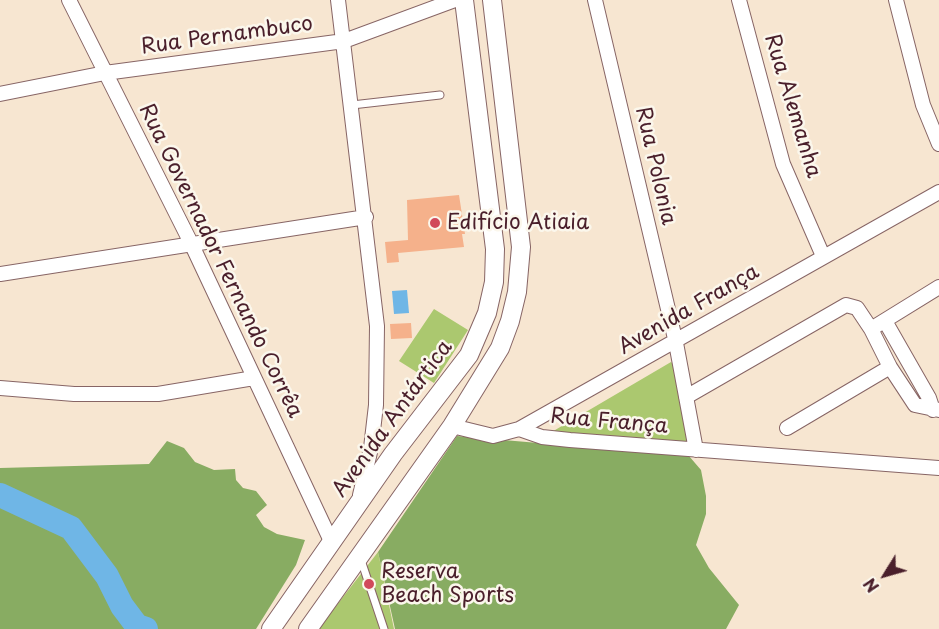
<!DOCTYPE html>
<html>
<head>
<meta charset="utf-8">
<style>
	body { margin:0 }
	#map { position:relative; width:939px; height:629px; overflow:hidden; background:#f7e6d1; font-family:"Playpen Sans",sans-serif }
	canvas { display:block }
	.north { position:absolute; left:855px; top:545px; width:60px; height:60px; -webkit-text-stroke:4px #fbf7ec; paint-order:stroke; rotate:233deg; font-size:16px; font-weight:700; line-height:24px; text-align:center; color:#4a1f2b }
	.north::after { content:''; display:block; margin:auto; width:21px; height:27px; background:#4a1f2b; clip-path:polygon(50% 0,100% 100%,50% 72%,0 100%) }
</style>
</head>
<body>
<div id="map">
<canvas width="939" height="629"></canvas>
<div class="north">N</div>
</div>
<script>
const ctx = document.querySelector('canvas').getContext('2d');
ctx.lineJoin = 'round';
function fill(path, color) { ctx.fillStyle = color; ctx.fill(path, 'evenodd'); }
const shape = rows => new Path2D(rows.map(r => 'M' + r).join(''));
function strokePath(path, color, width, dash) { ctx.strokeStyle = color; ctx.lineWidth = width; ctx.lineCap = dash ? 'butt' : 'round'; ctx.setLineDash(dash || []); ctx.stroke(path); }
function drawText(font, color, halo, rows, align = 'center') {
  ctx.font = font + ' "Playpen Sans",sans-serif'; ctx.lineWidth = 5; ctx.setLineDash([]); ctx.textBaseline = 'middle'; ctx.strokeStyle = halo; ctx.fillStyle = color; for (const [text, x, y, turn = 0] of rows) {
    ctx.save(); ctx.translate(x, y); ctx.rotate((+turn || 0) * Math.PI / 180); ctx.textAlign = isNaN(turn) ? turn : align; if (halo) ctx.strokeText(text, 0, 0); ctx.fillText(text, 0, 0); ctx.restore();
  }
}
fill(shape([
	[434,309,468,330,434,383,399,361],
	[671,362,676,367,689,442,681,445,550,433],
	[378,552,394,629,318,629]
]), '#abc86f');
fill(shape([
	[457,436,689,456,701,470,706,496,706,514,696,545,709,568,739,605,726,629,395,629,378,552],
	[167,441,184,448,195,462,214,470,235,469,236,480,243,488,256,491,267,505,256,515,264,527,277,534,305,540,296,565,256,629,0,629,0,468,149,464]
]), '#88ac62');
fill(shape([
	[407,290,409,313,394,314,392,291]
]), '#6fb6e6');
strokePath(shape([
	[0,495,71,528,107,576,122,606,137,626,146,629]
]), '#6fb6e6', 24);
fill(shape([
	[459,195,465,234,462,234,464,247,398,253,399,262,387,263,385,242,408,240,407,200],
	[411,323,412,338,391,339,390,324]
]), '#f5b18b');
const lane = shape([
	[352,105,440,95],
	[361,560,384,629]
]);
const street = shape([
	[69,0,191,243,331,541],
	[338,0,377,326,376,405,371,448,360,495],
	[595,0,676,343,696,450],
	[739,0,783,164,823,256],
	[896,0,923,105,939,144],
	[0,94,105,73,344,41,455,0],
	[0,274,366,217],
	[885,321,929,398,933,410],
	[871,329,890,367,915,405,939,410],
	[0,388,74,394,158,394,254,378],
	[686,397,846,305,857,308,871,329,939,287],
	[452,426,493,436,519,429,939,192],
	[787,428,890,367],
	[519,429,542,437,570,440,939,468]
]);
const secondary = shape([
	[271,629,393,454,469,355,487,313,494,282,495,249,464,0],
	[308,629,452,426,500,348,510,321,517,292,521,247,492,0]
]);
strokePath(lane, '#876565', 9);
strokePath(street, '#876565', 16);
strokePath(secondary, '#876565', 20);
strokePath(lane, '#fff', 7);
strokePath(street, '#fff', 14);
strokePath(secondary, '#fff', 18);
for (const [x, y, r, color] of [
	[435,223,6,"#d1495b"],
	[369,584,6,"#d1495b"]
]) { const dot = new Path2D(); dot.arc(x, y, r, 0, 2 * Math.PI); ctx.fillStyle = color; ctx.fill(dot); strokePath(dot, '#fbf7ec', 2); }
drawText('21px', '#4a1f2b', '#fbf7ec', [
	["Rua Pernambuco",227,36,-8],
	["Rua Alemanha",792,106,73],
	["Rua Polonia",655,166,77],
	["Rua Governador Fernando Corrêa",220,261,64],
	["Avenida França",689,310,-30],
	["Avenida Antártica",393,419,-54],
	["Rua França",609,422,5]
]);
drawText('21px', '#4a1f2b', '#fbf7ec', [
	["Edifício Atiaia",447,223],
	["Reserva",381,572],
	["Beach Sports",381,596]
], 'left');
</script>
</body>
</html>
